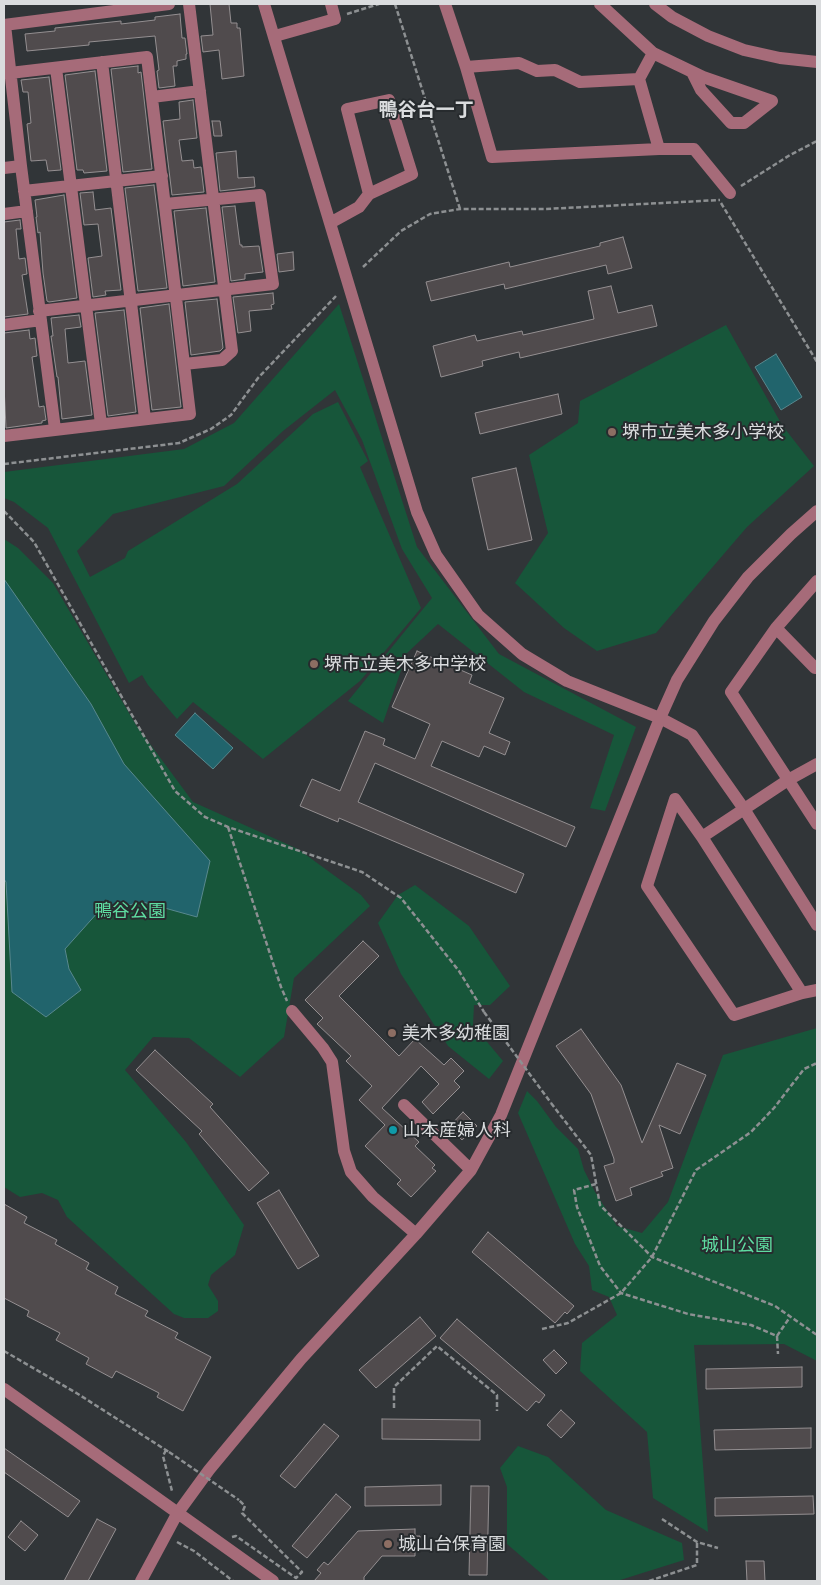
<!DOCTYPE html>
<html>
<head>
<meta charset="utf-8">
<style>
	body { margin:0 }
	#map { position:relative; width:821px; height:1585px; overflow:hidden; background:#313538; font-family:Barlow,sans-serif }
	canvas { display:block }
	.frame { position:absolute; inset:0; border:5px solid #dadcde; pointer-events:none }
</style>
</head>
<body>
<div id="map">
<canvas width="821" height="1585"></canvas>
<div class="frame"></div>
</div>
<script>
const ctx = document.querySelector('canvas').getContext('2d');
ctx.lineJoin = 'round';
function fill(path, color) { ctx.fillStyle = color; ctx.fill(path, 'evenodd'); }
const shape = rows => new Path2D(rows.map(r => 'M' + r).join(''));
function strokePath(path, color, width, dash) { ctx.strokeStyle = color; ctx.lineWidth = width; ctx.lineCap = dash ? 'butt' : 'round'; ctx.setLineDash(dash || []); ctx.stroke(path); }
function drawText(font, color, halo, rows, align = 'center') {
  ctx.font = font + ' Barlow,"Noto Sans JP",sans-serif'; ctx.lineWidth = 4; ctx.setLineDash([]); ctx.textBaseline = 'middle'; ctx.strokeStyle = halo; ctx.fillStyle = color; for (const [text, x, y, turn = 0] of rows) {
    ctx.save(); ctx.translate(x, y); ctx.rotate((+turn || 0) * Math.PI / 180); ctx.textAlign = isNaN(turn) ? turn : align; if (halo) ctx.strokeText(text, 0, 0); ctx.fillText(text, 0, 0); ctx.restore();
  }
}
fill(shape([
	[339,304,417,547,499,654,636,727,605,811,590,808,614,735,524,692,438,624,407,653,383,723,348,701,432,598,402,549,362,440,335,390,283,431,224,486,113,514,77,551,90,577,125,558,128,551,237,484,313,414,338,402,368,461,360,467,421,608,360,681,263,759,193,702,177,719,148,685,142,675,129,683,48,528,14,502,4,498,4,472,184,449,234,423],
	[726,325,782,425,814,466,747,527,656,633,597,651,564,628,515,583,548,533,529,455,578,423,580,401],
	[4,539,18,548,53,583,136,725,193,802,298,849,361,895,370,906,294,978,284,1037,240,1077,189,1038,153,1037,125,1070,186,1142,244,1225,235,1255,211,1275,208,1285,218,1301,218,1311,208,1318,184,1318,174,1314,67,1217,58,1200,42,1193,20,1197,4,1187],
	[415,885,469,926,510,986,490,1005,474,1005,473,1025,503,1061,489,1079,448,1046,401,974,378,923,398,895],
	[817,1028,817,1361,784,1344,694,1345,708,1532,653,1498,647,1432,580,1371,582,1343,617,1315,609,1297,592,1290,589,1266,575,1244,518,1113,527,1091,537,1101,556,1127,578,1149,584,1170,595,1192,617,1226,642,1233,668,1202,723,1055],
	[518,1446,548,1457,606,1510,682,1543,684,1560,617,1581,550,1581,507,1544,507,1487,500,1468]
]), '#17563a');
const water = shape([
	[776,354,802,397,781,410,755,367,776,354],
	[4,579,91,704,124,764,210,861,197,917,143,902,99,911,65,949,69,969,81,990,46,1017,12,992,6,882,4,879,4,579],
	[195,713,233,748,213,769,175,735,195,713]
]);
fill(water, '#21646c');
strokePath(water, '#58888e', 1);
const building = shape([
	[210,4,229,4,231,23,237,23,237,28,240,28,244,76,222,79,219,50,203,52,201,36,213,35,210,4],
	[180,14,182,38,185,38,187,54,186,54,186,59,177,61,177,66,173,66,175,86,159,88,157,71,159,70,155,36,89,42,89,45,27,51,25,34,55,31,55,28,121,21,121,24,155,20,155,17,180,14],
	[138,66,138,73,141,72,152,169,123,172,111,69,138,66],
	[95,71,107,171,84,173,83,170,77,170,65,75,95,71],
	[49,77,61,170,48,171,46,160,31,161,27,124,31,123,28,92,23,92,21,80,49,77],
	[193,100,197,138,179,140,182,161,193,160,194,168,201,167,204,192,172,195,163,121,180,119,179,102,193,100],
	[212,121,220,121,222,136,214,136,212,121],
	[236,151,238,178,254,177,255,187,220,191,216,153,236,151],
	[154,185,167,288,138,291,125,188,154,185],
	[93,192,95,210,111,208,121,290,105,291,106,295,93,297,88,258,102,256,98,224,84,225,80,193,93,192],
	[64,195,77,298,49,302,47,301,43,273,40,232,38,233,36,217,37,217,35,200,64,195],
	[235,206,240,245,242,245,242,247,259,246,263,272,245,274,245,279,231,281,222,207,235,206],
	[206,208,215,282,183,286,174,211,206,208],
	[20,220,21,229,16,229,19,259,25,258,27,274,22,275,28,314,4,317,4,222,20,220],
	[623,237,632,268,608,274,606,265,505,289,504,284,431,301,426,282,509,262,510,267,600,246,600,243,623,237],
	[293,252,294,270,279,272,277,254,293,252],
	[611,286,618,313,652,305,657,326,520,358,519,352,482,361,483,366,441,377,433,346,475,335,477,341,522,331,523,335,594,319,588,291,611,286],
	[273,293,274,304,271,305,272,309,249,311,251,331,238,333,233,297,273,293],
	[217,299,223,348,220,351,191,355,185,302,217,299],
	[169,304,181,407,152,410,140,308,169,304],
	[124,310,136,412,108,416,95,313,124,310],
	[79,315,81,327,65,329,68,363,85,361,92,415,62,419,58,377,57,377,51,336,53,336,51,318,79,315],
	[29,330,30,339,35,338,37,356,32,357,39,407,44,406,46,420,42,421,42,423,6,428,4,386,4,333,29,330],
	[558,394,562,414,480,434,475,413,558,394],
	[516,468,532,540,488,550,472,478,516,468],
	[417,651,472,675,469,683,504,698,489,733,510,742,505,755,484,746,479,757,442,741,431,766,575,827,566,847,375,763,358,802,524,874,516,893,339,818,338,822,300,806,312,779,340,791,365,731,385,739,383,745,415,759,430,724,392,707,417,651],
	[363,941,379,956,339,996,399,1056,415,1039,444,1065,451,1058,464,1071,454,1081,460,1087,433,1114,422,1102,439,1084,421,1066,382,1108,419,1142,415,1146,435,1165,432,1168,436,1171,411,1197,397,1184,401,1180,365,1146,385,1125,359,1100,372,1086,346,1061,351,1056,317,1024,323,1018,305,1000,363,941],
	[581,1029,621,1085,642,1143,677,1063,706,1075,680,1134,659,1125,673,1168,661,1172,663,1176,630,1188,632,1195,616,1201,604,1166,614,1163,614,1159,591,1094,556,1046,581,1029],
	[155,1050,213,1104,210,1107,269,1173,249,1191,199,1134,202,1131,136,1070,155,1050],
	[463,1112,477,1126,462,1140,449,1127,463,1112],
	[279,1190,319,1256,298,1269,257,1203,279,1190],
	[4,1204,27,1217,24,1223,57,1240,55,1244,89,1263,86,1269,118,1287,115,1294,148,1311,145,1316,178,1333,175,1338,211,1357,183,1411,157,1397,159,1393,116,1371,112,1378,86,1364,89,1358,56,1340,60,1333,27,1316,29,1311,4,1298,4,1204],
	[488,1232,574,1306,567,1314,565,1312,555,1323,472,1252,488,1232],
	[420,1317,436,1336,376,1388,359,1370,420,1317],
	[457,1319,545,1395,539,1403,536,1401,527,1411,440,1338,457,1319],
	[554,1350,567,1363,556,1374,543,1360,554,1350],
	[802,1367,802,1387,706,1389,706,1369,802,1367],
	[561,1410,575,1423,561,1438,547,1425,561,1410],
	[382,1419,480,1420,480,1440,382,1439,382,1419],
	[324,1424,339,1436,295,1488,280,1476,324,1424],
	[811,1428,811,1448,715,1450,714,1430,811,1428],
	[4,1448,80,1501,68,1517,4,1472,4,1448],
	[441,1485,441,1505,365,1506,365,1487,441,1485],
	[471,1486,489,1486,487,1575,469,1575,471,1486],
	[336,1494,351,1507,307,1558,292,1546,336,1494],
	[813,1496,814,1514,715,1516,715,1498,813,1496],
	[97,1519,116,1529,88,1581,64,1581,97,1519],
	[21,1521,38,1535,25,1551,8,1537,21,1521],
	[415,1529,415,1536,420,1536,420,1549,415,1550,415,1556,382,1556,364,1577,364,1581,314,1581,321,1573,317,1570,324,1562,328,1565,358,1531,415,1529],
	[746,1561,764,1561,765,1581,747,1581,746,1561]
]);
fill(building, '#504b4d');
strokePath(building, '#948f91', 1);
strokePath(shape([
	[395,4,460,209],
	[816,4,817,5],
	[347,14,379,4],
	[741,186,790,155,817,141],
	[721,203,817,362],
	[363,267,401,231,430,214,460,209,546,209,720,200],
	[4,464,179,443,211,429,231,415,258,378,336,296],
	[4,511,34,542,175,791,205,817,228,827,362,872,401,898,459,971,484,1012],
	[228,827,281,987,287,1001],
	[551,1103,591,1155,600,1205,652,1257,775,1306,817,1335],
	[596,1184,574,1190,577,1207,600,1266,621,1293,688,1314,751,1325,777,1336,790,1317],
	[542,1329,568,1323,621,1293,652,1257,696,1170,751,1132,774,1108,804,1069,817,1063],
	[777,1336,778,1354],
	[4,1351,78,1394,169,1452],
	[394,1408,394,1387,437,1346,497,1395,497,1411],
	[166,1450,163,1456,172,1491],
	[662,1519,697,1542,718,1548],
	[232,1537,236,1536,296,1578,302,1572,242,1513,245,1506,239,1500],
	[177,1542,194,1551,233,1581],
	[649,1581,697,1565,697,1542]
]), '#8d9092', 2.5, [5, 2.5]);
strokePath(shape([
	[264,4,417,512,436,555,478,615,522,654,567,681,660,718,692,735,744,809,817,925],
	[445,4,466,67],
	[600,4,653,53,703,77,772,101],
	[655,4,672,17,708,36,744,50,780,58,817,62],
	[4,25,169,4],
	[5,25,21,166,55,429],
	[275,36,335,19,331,4],
	[653,53,639,79,659,149,694,149,730,193],
	[102,62,145,419],
	[56,68,101,424],
	[692,72,701,90,731,123,744,123,772,101],
	[639,79,580,82,555,70,537,71,519,63,466,67,492,157,659,149],
	[152,97,200,91],
	[4,168,21,166],
	[24,191,162,176],
	[4,214,27,211],
	[330,223,359,207,369,194,412,174,389,100,347,109,369,194],
	[39,311,273,284,260,195,165,204],
	[4,325,41,320],
	[184,364,222,360,232,351,189,4],
	[4,436,190,414,147,57,10,73],
	[817,581,776,628,731,692,817,824],
	[776,628,815,668,817,668],
	[702,837,788,780,817,764],
	[802,993,702,837,675,799,647,886,734,1015,802,993,817,990],
	[292,1011,323,1048,332,1062,344,1151,351,1172,373,1197,416,1234],
	[404,1105,471,1170],
	[4,1389,273,1581],
	[141,1581,177,1514,209,1470,301,1359,416,1234,471,1170,501,1115,660,718,677,680,714,621,748,577,791,534,817,511]
]), '#a66b79', 12);
strokePath(shape([
	[484,1012,551,1103],
	[169,1452,239,1500]
]), '#8d9092', 2.5, [5, 2.5]);
for (const [x, y, r, color] of [
	[612,432,5,"#8d6e63"],
	[314,664,5,"#8d6e63"],
	[392,1033,5,"#8d6e63"],
	[393,1130,5,"#0f9aa8"],
	[388,1544,5,"#8d6e63"]
]) { const dot = new Path2D(); dot.arc(x, y, r, 0, 2 * Math.PI); ctx.fillStyle = color; ctx.fill(dot); strokePath(dot, '#272b2e', 2); }
drawText('18px', '#dadcde', '#272b2e', [
	["堺市立美木多小学校",622,432],
	["堺市立美木多中学校",324,664],
	["美木多幼稚園",402,1033],
	["山本産婦人科",403,1130],
	["城山台保育園",398,1544]
], 'left');
drawText('18px', '#5edca1', '#272b2e', [
	["鴨谷公園",130,911],
	["城山公園",737,1245]
]);
drawText('bold 19px', '#dadcde', '#272b2e', [
	["鴨谷台一丁",426,110]
]);
</script>
</body>
</html>
